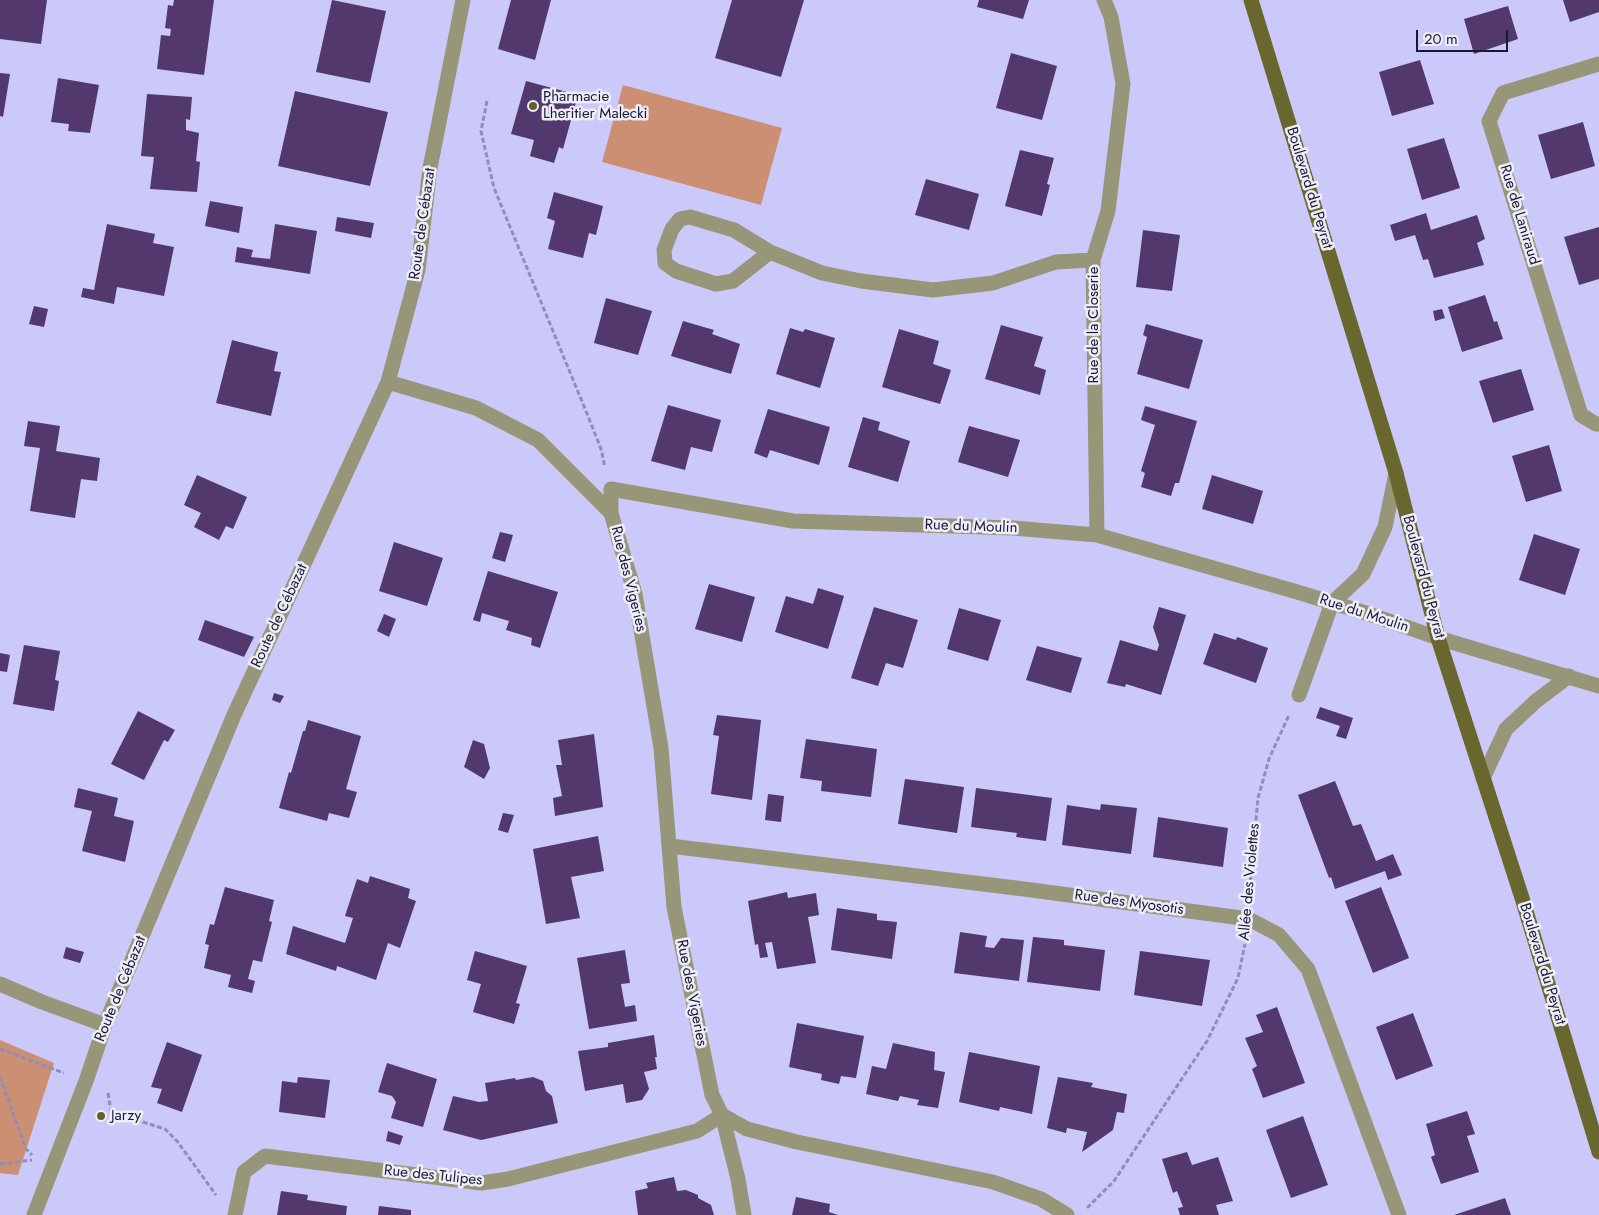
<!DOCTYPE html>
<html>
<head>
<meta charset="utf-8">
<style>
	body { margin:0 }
	#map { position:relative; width:1599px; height:1215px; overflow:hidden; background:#cac9fa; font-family:Jost,sans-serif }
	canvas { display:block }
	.scale { position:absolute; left:1416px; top:30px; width:92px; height:22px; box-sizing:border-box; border:2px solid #1b1930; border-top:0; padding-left:6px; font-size:15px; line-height:18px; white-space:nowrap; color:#1b1930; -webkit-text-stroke:4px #eeeefb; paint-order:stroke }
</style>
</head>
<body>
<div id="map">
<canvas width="1599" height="1215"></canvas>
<div class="scale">20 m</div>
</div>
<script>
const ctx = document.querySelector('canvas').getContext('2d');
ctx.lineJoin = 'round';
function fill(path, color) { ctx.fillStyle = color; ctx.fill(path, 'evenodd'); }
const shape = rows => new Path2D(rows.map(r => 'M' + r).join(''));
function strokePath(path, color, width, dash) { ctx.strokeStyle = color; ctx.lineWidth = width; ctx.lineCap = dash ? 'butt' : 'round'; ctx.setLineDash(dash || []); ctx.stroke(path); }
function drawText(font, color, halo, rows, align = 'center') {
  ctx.font = font + ' Jost,sans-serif'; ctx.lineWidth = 5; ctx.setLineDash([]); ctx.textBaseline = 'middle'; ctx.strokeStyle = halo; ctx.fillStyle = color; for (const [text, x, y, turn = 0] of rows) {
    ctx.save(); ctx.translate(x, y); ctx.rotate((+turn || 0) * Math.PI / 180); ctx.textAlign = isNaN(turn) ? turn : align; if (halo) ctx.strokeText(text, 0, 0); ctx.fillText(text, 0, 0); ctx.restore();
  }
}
fill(shape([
	[623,85,782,128,761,205,602,162],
	[0,1040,54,1063,18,1175,0,1173]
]), '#cc8f73');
fill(shape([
	[0,0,47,0,41,44,0,39],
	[174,0,214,0,204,75,157,69,161,35,170,36,171,29,165,28,168,5,173,6],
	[332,0,386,11,370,83,316,72],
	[511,0,551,0,535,60,498,49],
	[732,0,804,0,781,77,715,58],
	[979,0,1029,0,1023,19,977,7],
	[1563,0,1599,0,1599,12,1570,22],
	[1508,6,1518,39,1474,54,1464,19],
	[1011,53,1057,66,1042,120,996,108],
	[1420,60,1434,104,1392,116,1379,72],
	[0,73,10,74,3,117,0,116],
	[58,78,99,85,90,133,68,131,69,124,51,122],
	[526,81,578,95,563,149,559,147,554,163,530,156,534,140,511,134],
	[295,91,388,112,370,186,278,166],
	[147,94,192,97,190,120,186,119,186,130,199,133,196,161,200,162,197,192,150,189,154,157,141,156],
	[1583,122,1595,166,1551,179,1538,135],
	[1444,138,1460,188,1422,200,1407,149],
	[1020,150,1054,158,1047,184,1050,185,1042,216,1005,206],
	[926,179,979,194,969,230,915,215],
	[554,192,603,206,596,235,589,233,583,258,548,249,555,221,547,218],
	[210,201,243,207,239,233,205,226],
	[1426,213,1431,230,1477,215,1485,239,1477,243,1484,265,1434,278,1428,259,1423,260,1415,235,1395,241,1390,225],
	[337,217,374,223,371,238,335,231],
	[107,224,155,234,153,243,174,247,164,296,117,287,114,304,81,297,83,288,94,290],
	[275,224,317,231,310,274,235,262,237,247,253,250,251,257,270,259],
	[1599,227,1599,279,1579,285,1564,237],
	[1143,230,1180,235,1172,291,1136,287],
	[1485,295,1494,322,1497,321,1503,339,1462,352,1448,307],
	[606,298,652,311,638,355,594,343],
	[34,306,48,309,44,327,29,324],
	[1442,309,1445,318,1435,321,1433,311],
	[683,321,714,330,712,334,740,344,731,374,671,356],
	[1146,324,1203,340,1189,389,1137,374,1147,337,1143,335],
	[1001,325,1043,337,1034,366,1046,370,1040,395,985,379],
	[790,328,803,332,805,329,835,338,820,388,776,374],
	[899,329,939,341,933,364,951,370,940,404,882,387],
	[232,340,278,352,274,371,281,372,271,416,216,403],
	[1521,369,1534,410,1493,423,1479,381],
	[668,405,721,420,712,452,691,447,685,470,651,461],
	[1145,406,1197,421,1179,483,1175,483,1171,496,1141,487,1145,473,1141,471,1155,425,1141,420],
	[768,409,830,427,819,465,770,450,767,458,754,453],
	[863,417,880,422,878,430,910,441,898,482,848,467],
	[28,421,60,426,56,451,100,458,97,481,81,479,75,518,30,511,40,448,24,446],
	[969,426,1020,440,1008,477,958,462],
	[1549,445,1562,491,1526,502,1512,456],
	[197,475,247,497,233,529,226,526,219,540,194,527,201,513,184,505],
	[1212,475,1263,491,1253,524,1202,509],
	[500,532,513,535,505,562,492,558],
	[1534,534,1580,549,1565,595,1519,580],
	[394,542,443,558,427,606,379,591],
	[488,571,558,592,540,648,531,645,532,638,506,630,509,621,482,613,480,622,473,620],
	[709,584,755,597,742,642,695,629],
	[818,588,844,596,828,649,775,632,786,596,813,604],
	[874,607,918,620,903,668,886,663,878,686,851,678],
	[1159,607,1186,615,1161,695,1126,684,1125,687,1107,683,1120,640,1157,651,1159,645,1153,627],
	[959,608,1001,620,988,661,947,649],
	[384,614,396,619,389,637,377,631],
	[205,620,254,637,244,657,198,640],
	[1214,633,1236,640,1237,637,1268,648,1256,683,1203,664],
	[24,645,60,651,55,680,59,681,54,711,13,704],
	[1037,646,1082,658,1071,693,1026,680],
	[0,653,10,655,7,672,0,671],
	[274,693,284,696,280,703,272,700],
	[1320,707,1353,718,1346,739,1336,736,1340,726,1316,718],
	[138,711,175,730,168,742,164,740,144,780,111,764],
	[717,715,761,720,752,800,711,794,719,736,713,735],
	[308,720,361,736,346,789,357,792,349,818,329,813,327,821,279,808,289,772,291,773,303,731,305,731],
	[594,734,603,807,555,816,553,798,562,796,556,765,562,765,558,740],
	[806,739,877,749,871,797,821,791,822,781,800,778],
	[473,740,484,744,490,768,484,779,464,767],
	[905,779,964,787,957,833,898,824],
	[1335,781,1353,826,1361,824,1376,861,1393,854,1402,875,1388,880,1385,871,1335,889,1331,877,1329,878,1298,795],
	[78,788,118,798,114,816,134,821,125,862,82,851,92,811,74,807],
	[976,788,1052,798,1046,841,1016,837,1017,833,971,827],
	[768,794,784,796,781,822,765,820],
	[1101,804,1137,808,1131,854,1062,845,1067,805,1100,810],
	[503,813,514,815,508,833,498,830],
	[1158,817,1228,828,1223,867,1153,857],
	[598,836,604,871,571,877,580,918,546,924,533,849],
	[370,876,410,889,408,898,416,901,400,948,388,943,376,980,337,966,336,971,286,954,293,926,345,943,353,918,345,916,357,879,368,883],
	[225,887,274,900,269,921,272,922,262,962,253,960,248,979,255,981,252,993,228,987,231,975,204,968,209,945,205,944,210,924,214,925],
	[1381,887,1409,958,1373,973,1345,901],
	[787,892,788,898,816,893,819,915,808,917,816,963,777,969,772,942,765,943,768,957,760,958,758,944,755,945,748,901],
	[837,908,877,914,877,920,897,922,892,959,831,950],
	[960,932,987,936,985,947,994,948,1001,938,1024,940,1019,981,954,973],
	[1033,937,1064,940,1064,945,1105,950,1100,991,1027,982],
	[66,947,84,952,80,963,63,958],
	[625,950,630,983,621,984,625,1007,635,1005,637,1021,589,1029,577,958],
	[475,951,527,966,516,1003,520,1004,514,1024,473,1012,481,984,467,980],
	[1140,951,1210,960,1202,1006,1134,995],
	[1277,1007,1305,1083,1263,1098,1252,1069,1257,1066,1245,1038,1263,1032,1256,1015],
	[1413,1013,1433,1066,1396,1080,1376,1027],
	[797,1023,864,1036,856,1078,841,1076,839,1084,821,1080,822,1074,789,1067],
	[654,1035,657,1057,655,1057,657,1069,644,1072,649,1089,642,1100,626,1103,623,1084,585,1091,578,1051,608,1047,608,1043],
	[167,1042,202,1055,182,1112,157,1103,162,1089,151,1087],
	[893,1043,935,1052,934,1070,945,1072,938,1108,917,1105,919,1100,900,1096,898,1101,866,1094,872,1066,886,1069],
	[969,1052,1040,1066,1032,1114,1000,1107,999,1111,959,1102],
	[387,1063,437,1079,423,1127,391,1118,396,1102,392,1096,378,1092],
	[298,1077,330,1080,325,1118,279,1112,282,1081,297,1083],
	[533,1077,543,1081,546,1091,552,1096,558,1123,481,1140,443,1130,453,1096,479,1102,488,1101,485,1083,515,1078,516,1080],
	[1058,1077,1093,1083,1091,1087,1127,1094,1124,1113,1117,1112,1113,1130,1082,1152,1087,1132,1067,1128,1066,1133,1047,1128],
	[1467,1111,1475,1134,1467,1136,1479,1172,1441,1184,1431,1157,1435,1155,1426,1124],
	[1303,1116,1328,1185,1291,1198,1266,1130],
	[388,1131,403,1136,400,1145,386,1141],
	[1187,1152,1192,1165,1218,1157,1233,1201,1216,1205,1219,1215,1180,1215,1178,1208,1183,1207,1177,1191,1173,1193,1162,1159],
	[674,1177,677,1191,686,1190,698,1195,698,1198,711,1205,714,1215,638,1215,635,1191,648,1188,646,1183],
	[281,1191,308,1195,307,1200,347,1206,346,1215,277,1215],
	[796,1197,830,1204,829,1212,838,1215,792,1215],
	[1505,1198,1511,1215,1454,1215],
	[379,1206,411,1210,411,1215,378,1215]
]), '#52386d');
strokePath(shape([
	[487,101,481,131,494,188,588,416,601,449,605,467],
	[1249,895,1258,798,1269,759,1289,715],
	[0,1049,64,1073],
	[0,1077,26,1149,32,1155],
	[108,1093,111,1112,165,1129,177,1141,216,1195],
	[0,1164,32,1160],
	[1087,1208,1114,1181,1207,1041,1238,978,1245,944]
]), '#908eb7', 3, [5, 2.5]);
strokePath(shape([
	[1599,64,1503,93,1489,121,1581,415,1596,424,1599,424],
	[770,252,733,281,716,284,676,271,665,263,664,250,672,229,680,219,690,217,734,230,770,252,822,273,861,281,933,290,993,283,1056,262,1093,260],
	[388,382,476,408,538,440,611,513,611,489,793,521,1013,528,1097,535,1294,591,1369,614,1438,638,1599,686],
	[611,513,635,594,661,748,674,907,712,1095,722,1115,747,1129,797,1142,993,1182,1041,1199,1067,1215],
	[1097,535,1093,260,1108,211,1123,84,1111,17,1104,0],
	[1299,695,1332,603,1363,574,1385,527,1396,473],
	[1483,778,1506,729,1536,701,1569,676],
	[670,846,1024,889,1249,919,1279,935,1308,969,1399,1215],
	[0,984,42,1002,105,1025],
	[34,1215,86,1081,105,1025,234,715,388,382,418,270,430,168,463,0],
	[235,1215,244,1172,265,1156,481,1183,508,1179,697,1131,722,1115,738,1179,744,1215]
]), '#979679', 15);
strokePath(shape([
	[1251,0,1396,473,1438,638,1522,898,1599,1152]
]), '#69662e', 15);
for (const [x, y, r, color] of [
	[533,106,5,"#63602c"],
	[101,1116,5,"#63602c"]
]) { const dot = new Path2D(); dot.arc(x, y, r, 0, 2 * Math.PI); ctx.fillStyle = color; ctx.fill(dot); strokePath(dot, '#eeeefb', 2); }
drawText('15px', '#1b1930', '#eeeefb', [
	["Pharmacie",543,97],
	["Lheritier Malecki",543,114],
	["Jarzy",111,1116]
], 'left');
drawText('15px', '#1b1930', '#eeeefb', [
	["Boulevard du Peyrat",1309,188,73],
	["Rue de Laniraud",1519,215,73],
	["Route de Cébazat",423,224,-82],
	["Rue de la Closerie",1094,325,-90],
	["Rue du Moulin",971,527,2],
	["Boulevard du Peyrat",1423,577,75],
	["Rue des Vigeries",628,579,76],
	["Rue du Moulin",1364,614,18],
	["Route de Cébazat",280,616,-65],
	["Allée des Violettes",1250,882,-85],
	["Rue des Myosotis",1129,903,8],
	["Boulevard du Peyrat",1542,964,73],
	["Route de Cébazat",121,989,-68],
	["Rue des Vigeries",691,993,79],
	["Rue des Tulipes",433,1176,6]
]);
</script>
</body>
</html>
